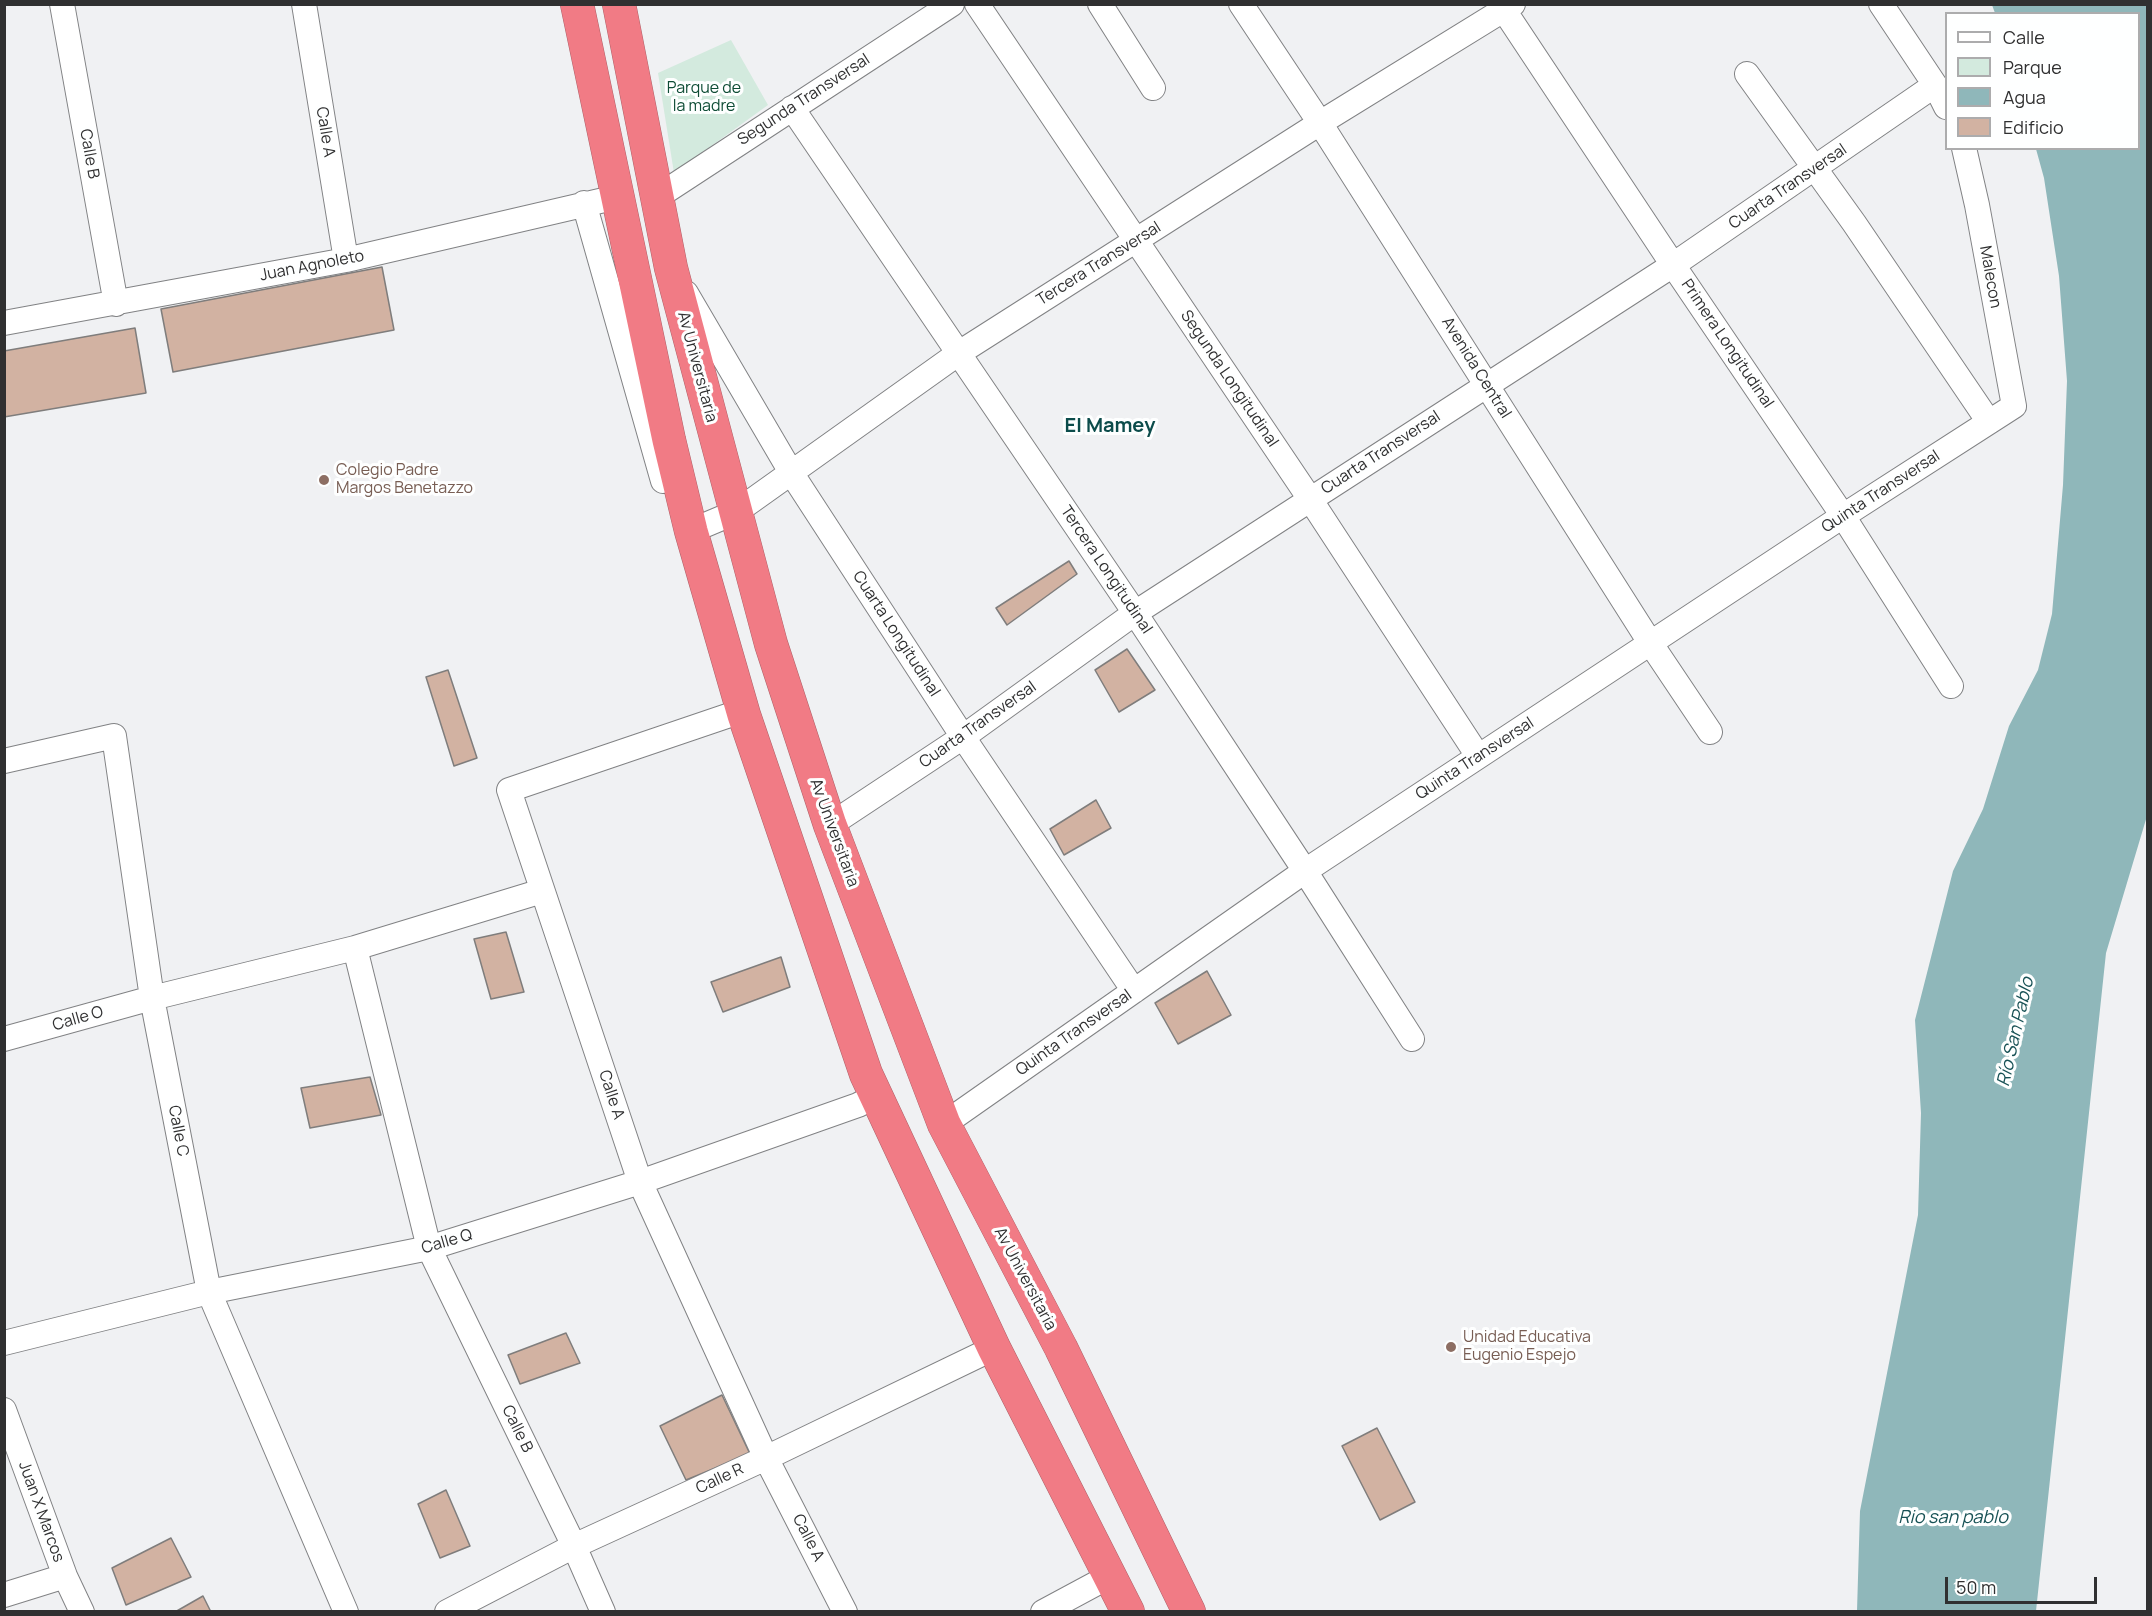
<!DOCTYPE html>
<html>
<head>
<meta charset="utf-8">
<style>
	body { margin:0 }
	#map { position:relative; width:2152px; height:1616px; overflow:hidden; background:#f0f1f3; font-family:Manrope,sans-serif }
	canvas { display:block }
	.frame { position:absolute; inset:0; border:6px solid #303031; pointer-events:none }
	.legend { position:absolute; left:1945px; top:12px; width:195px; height:138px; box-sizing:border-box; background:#feffff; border:2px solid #acacad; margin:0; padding:8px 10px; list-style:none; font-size:18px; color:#303031 }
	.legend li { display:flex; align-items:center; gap:12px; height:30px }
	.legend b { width:30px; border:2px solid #acacad }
	.scale { position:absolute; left:1945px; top:1577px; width:152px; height:27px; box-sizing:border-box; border:3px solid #303031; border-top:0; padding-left:8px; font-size:18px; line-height:21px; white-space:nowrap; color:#303031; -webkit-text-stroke:4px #feffff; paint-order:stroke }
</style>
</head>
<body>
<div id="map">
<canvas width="2152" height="1616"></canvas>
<div class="frame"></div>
<ul class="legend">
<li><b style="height:8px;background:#fff"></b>Calle</li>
<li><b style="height:16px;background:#d3eade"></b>Parque</li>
<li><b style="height:16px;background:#8fb7ba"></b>Agua</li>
<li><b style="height:16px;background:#d2b2a2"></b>Edificio</li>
</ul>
<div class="scale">50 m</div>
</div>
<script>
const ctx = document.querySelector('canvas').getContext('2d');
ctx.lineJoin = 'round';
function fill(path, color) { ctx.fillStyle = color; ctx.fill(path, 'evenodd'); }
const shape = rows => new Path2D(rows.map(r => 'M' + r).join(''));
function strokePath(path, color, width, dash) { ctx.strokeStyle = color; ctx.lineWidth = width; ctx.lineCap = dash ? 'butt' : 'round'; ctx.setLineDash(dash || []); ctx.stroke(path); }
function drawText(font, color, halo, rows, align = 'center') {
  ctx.font = font + ' Manrope,sans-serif'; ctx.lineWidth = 6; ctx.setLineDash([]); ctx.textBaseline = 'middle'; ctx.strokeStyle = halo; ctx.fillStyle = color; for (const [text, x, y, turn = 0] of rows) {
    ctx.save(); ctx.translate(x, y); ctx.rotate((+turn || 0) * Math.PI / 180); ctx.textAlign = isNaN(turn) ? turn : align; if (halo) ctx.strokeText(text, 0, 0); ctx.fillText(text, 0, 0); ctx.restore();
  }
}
fill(shape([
	[731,40,768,105,674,173,658,73]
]), '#d3eade');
fill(shape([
	[1992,5,2147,5,2147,816,2106,953,2036,1611,1857,1611,1860,1511,1918,1215,1921,1113,1915,1020,1953,871,1983,809,2009,726,2038,670,2052,614,2063,485,2067,381,2059,276,2044,178,2036,149,2138,148,2138,14,1995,13]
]), '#8fb7ba');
const building = shape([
	[382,267,394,330,173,372,161,309,382,267],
	[135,328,146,393,4,417,4,351,135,328],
	[1069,561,1077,574,1007,625,996,608,1069,561],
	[1127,649,1155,690,1119,712,1095,670,1127,649],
	[448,670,477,758,454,766,426,677,448,670],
	[1096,800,1111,828,1064,855,1050,829,1096,800],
	[506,932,524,992,491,999,474,939,506,932],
	[781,957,790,987,723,1012,711,982,781,957],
	[1207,971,1231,1015,1178,1044,1155,1003,1207,971],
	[370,1077,381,1115,310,1128,301,1088,370,1077],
	[566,1333,580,1363,520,1384,508,1355,566,1333],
	[722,1395,750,1454,686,1480,660,1426,722,1395],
	[1377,1428,1415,1502,1380,1520,1342,1446,1377,1428],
	[446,1490,470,1546,440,1558,418,1504,446,1490],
	[171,1538,191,1577,126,1605,112,1568,171,1538],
	[203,1596,211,1612,175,1612,203,1596]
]);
fill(building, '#d2b2a2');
strokePath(building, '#7f7d7c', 1.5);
const minor = shape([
	[62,4,116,304],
	[304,4,346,260],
	[977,4,1310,499,1478,756],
	[1100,4,1153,88],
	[1241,4,1320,123,1651,644,1710,732],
	[1500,4,1673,265,1843,516,1951,686],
	[1881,4,1935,85,1946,107],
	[1747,74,1854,223,1989,422],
	[792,108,1135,613,1305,871,1412,1039],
	[657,197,952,4],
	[584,203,663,481],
	[686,293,792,474,963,737,1134,991],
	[4,323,346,260,617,197],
	[691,531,736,512,959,353,1320,123,1513,4],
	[744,715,730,715,509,790,640,1182,766,1458,845,1612],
	[4,761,114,736,152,998,209,1292,346,1612],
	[830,825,963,737,1135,613,1673,265,1935,85],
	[355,948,429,1248,574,1546,603,1612],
	[4,1039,152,998,355,948,542,891],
	[944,1124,1305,871,1843,516,2014,406,1977,205,1964,148],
	[4,1343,209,1292,429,1248,640,1182,858,1105,876,1096],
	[4,1410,65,1576,82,1612],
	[4,1595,65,1576],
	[447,1612,574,1546,766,1458,994,1348],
	[1043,1612,1110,1576]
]);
const highway = shape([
	[577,4,669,440,691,531,744,715,866,1074,994,1348,1128,1612],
	[619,4,671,268,771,644,830,825,944,1124,1061,1348,1189,1612]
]);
strokePath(minor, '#818284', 26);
strokePath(highway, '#ad6168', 34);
strokePath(minor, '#fff', 24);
strokePath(highway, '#f17b85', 33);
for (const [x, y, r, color] of [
	[324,480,6,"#8d6e63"],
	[1451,1347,6,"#8d6e63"]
]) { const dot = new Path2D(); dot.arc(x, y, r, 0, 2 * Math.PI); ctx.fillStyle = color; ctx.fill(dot); strokePath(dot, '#feffff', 2); }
drawText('16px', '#0f4d36', '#feffff', [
	["Parque de",704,89],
	["la madre",704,107]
]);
drawText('16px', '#303031', '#feffff', [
	["Segunda Transversal",804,100,-33],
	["Calle A",325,132,81],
	["Calle B",89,154,80],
	["Cuarta Transversal",1788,187,-34],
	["Tercera Transversal",1099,264,-32],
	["Juan Agnoleto",312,266,-11],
	["Malecon",1990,277,80],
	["Primera Longitudinal",1727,344,56],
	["Av Universitaria",697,367,75],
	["Avenida Central",1476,368,58],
	["Segunda Longitudinal",1229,379,56],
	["Cuarta Transversal",1381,453,-33],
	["Quinta Transversal",1881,492,-33],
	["Tercera Longitudinal",1106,570,56],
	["Cuarta Longitudinal",896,634,57],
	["Cuarta Transversal",978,725,-35],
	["Quinta Transversal",1475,759,-33],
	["Av Universitaria",834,833,70],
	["Calle O",78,1019,-16],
	["Quinta Transversal",1074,1033,-35],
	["Calle A",611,1095,72],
	["Calle C",178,1131,79],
	["Calle Q",447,1242,-16],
	["Av Universitaria",1025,1279,62],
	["Calle B",517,1429,64],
	["Calle R",720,1479,-25],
	["Juan X Marcos",41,1512,70],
	["Calle A",808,1538,63]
]);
drawText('16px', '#785e54', '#feffff', [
	["Colegio Padre",336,471],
	["Margos Benetazzo",336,489],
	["Unidad Educativa",1463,1338],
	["Eugenio Espejo",1463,1356]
], 'left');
drawText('italic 18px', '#185256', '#feffff', [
	["Río San Pablo",2016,1032,-77],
	["Rio san pablo",1953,1518]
]);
drawText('bold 20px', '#0c4c4b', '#feffff', [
	["El Mamey",1110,426]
]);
</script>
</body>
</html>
